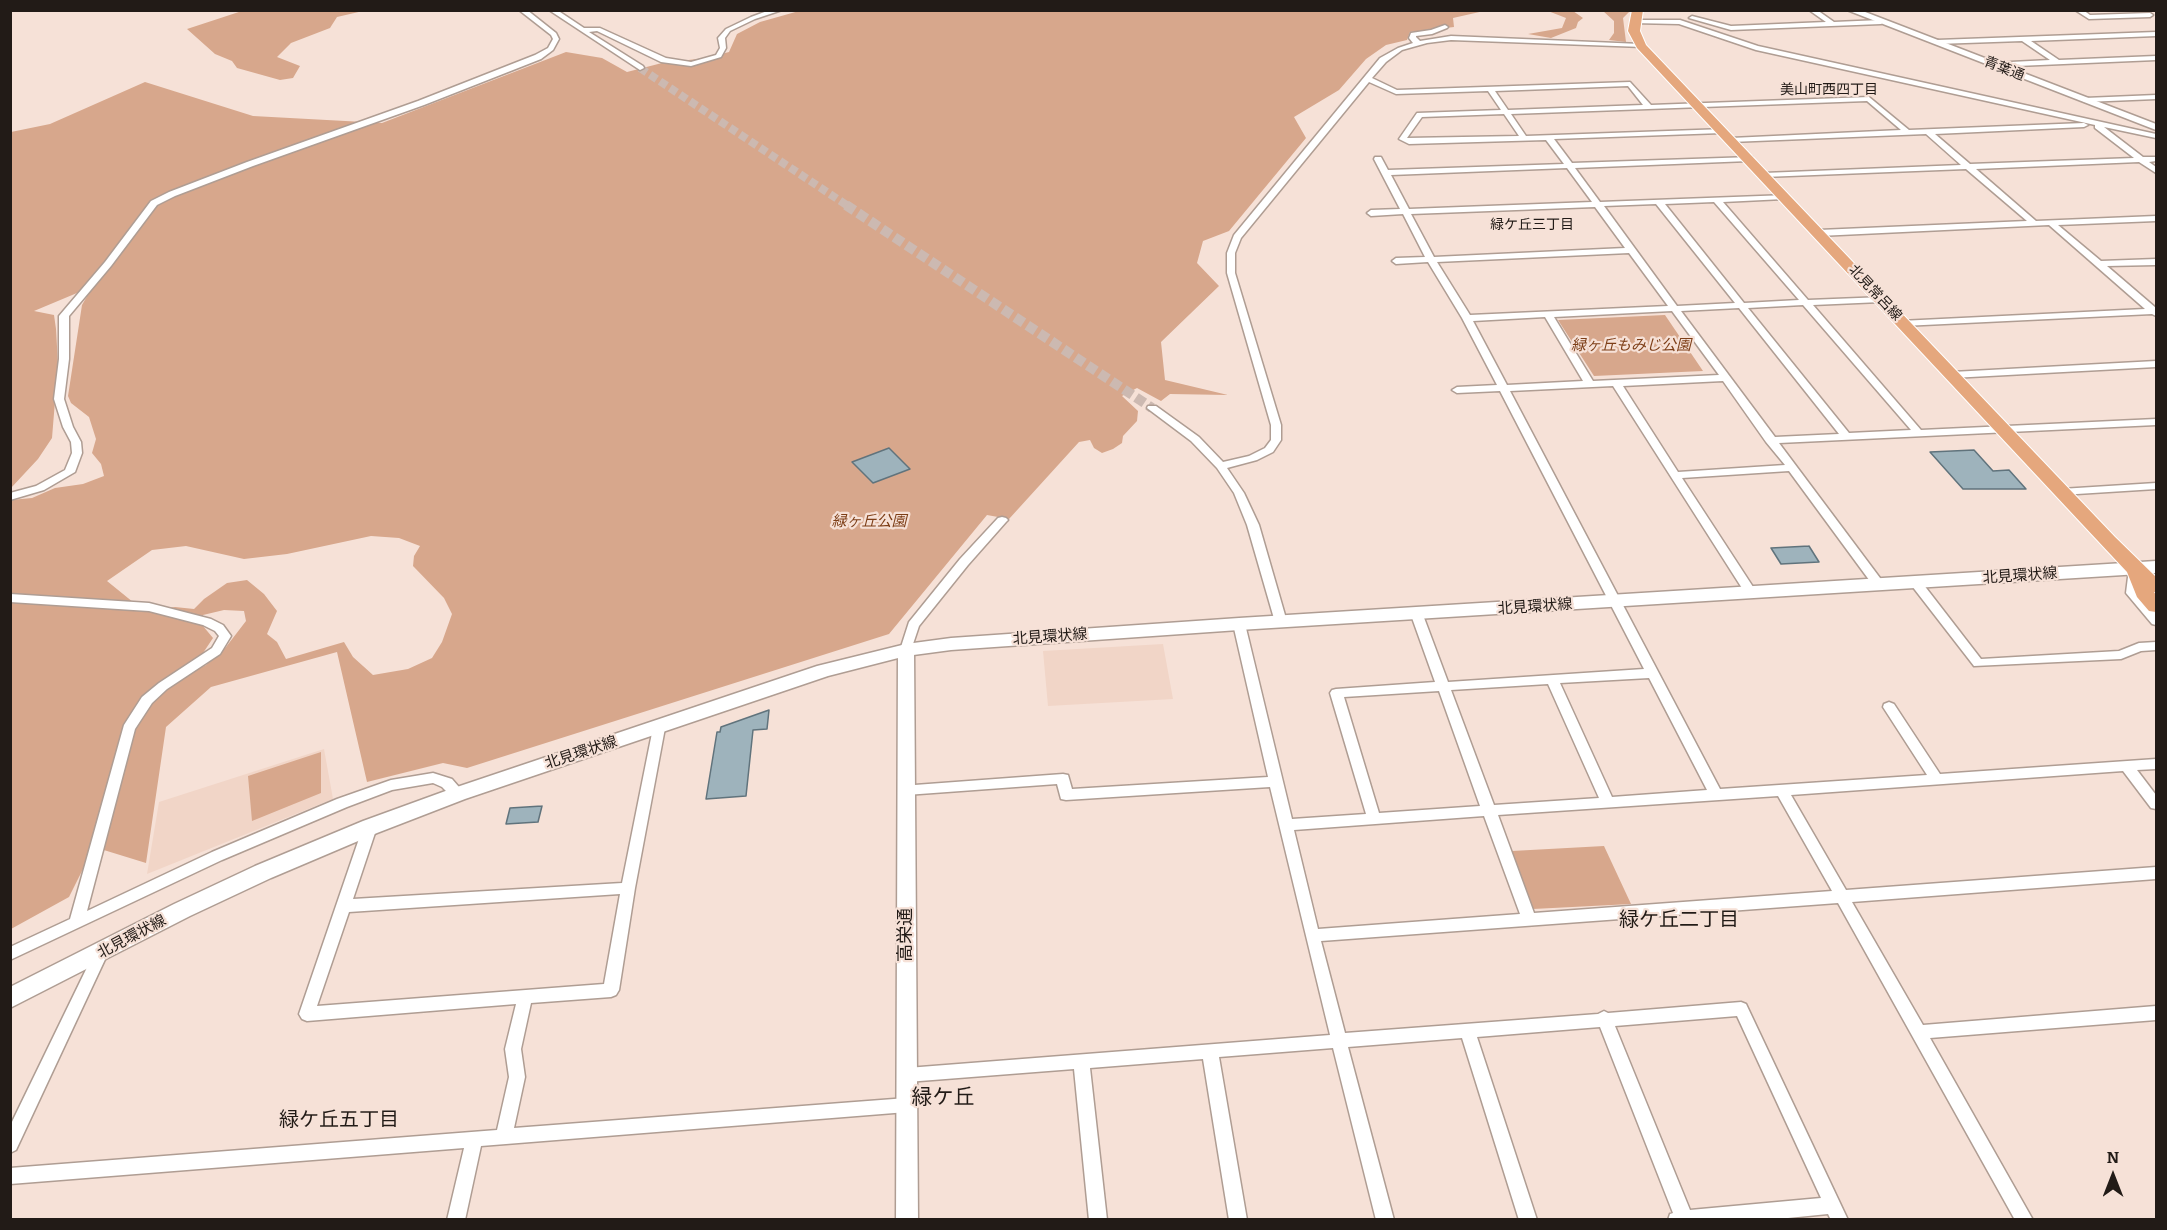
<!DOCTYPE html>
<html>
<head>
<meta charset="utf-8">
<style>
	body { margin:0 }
	#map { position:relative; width:2167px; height:1230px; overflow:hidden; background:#f6e1d7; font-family:Bitter,serif }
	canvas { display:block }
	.frame { position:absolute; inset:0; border:12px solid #221b17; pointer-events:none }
	.north { position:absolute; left:2083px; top:1146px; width:60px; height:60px; -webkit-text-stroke:4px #f6e1d7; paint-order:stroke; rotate:0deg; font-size:16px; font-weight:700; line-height:24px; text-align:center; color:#221b17 }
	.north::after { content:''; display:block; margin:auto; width:21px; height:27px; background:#221b17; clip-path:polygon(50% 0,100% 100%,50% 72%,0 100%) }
</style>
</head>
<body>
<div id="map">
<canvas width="2167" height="1230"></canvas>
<div class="frame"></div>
<div class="north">N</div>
</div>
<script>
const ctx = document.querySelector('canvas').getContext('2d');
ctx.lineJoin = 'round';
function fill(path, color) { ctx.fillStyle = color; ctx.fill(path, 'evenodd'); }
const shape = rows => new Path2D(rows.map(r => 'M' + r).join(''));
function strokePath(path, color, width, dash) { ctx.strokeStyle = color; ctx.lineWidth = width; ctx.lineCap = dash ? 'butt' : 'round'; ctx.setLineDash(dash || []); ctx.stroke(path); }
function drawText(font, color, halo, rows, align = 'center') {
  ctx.font = font + ' Bitter,"Noto Sans JP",serif'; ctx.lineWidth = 4.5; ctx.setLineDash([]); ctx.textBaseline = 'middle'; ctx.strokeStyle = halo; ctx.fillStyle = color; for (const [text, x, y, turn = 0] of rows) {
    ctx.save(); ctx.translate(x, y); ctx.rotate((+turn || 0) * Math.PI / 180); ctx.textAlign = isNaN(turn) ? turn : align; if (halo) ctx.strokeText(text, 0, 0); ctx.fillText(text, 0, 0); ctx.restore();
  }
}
fill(shape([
	[1163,644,1173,699,1048,706,1043,651],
	[324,749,333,799,147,874,159,802]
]), '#f1d5c7');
fill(shape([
	[245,10,363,10,363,11,337,17,330,28,291,43,277,57,300,66,293,78,280,80,237,68,232,61,215,54,187,29],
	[799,11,1484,11,1453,18,1454,27,1410,32,1407,40,1386,45,1366,59,1339,90,1294,117,1306,138,1229,231,1203,241,1197,263,1219,286,1161,342,1165,380,1228,395,1170,394,1161,401,1137,388,1122,396,1138,411,1137,421,1123,436,1122,443,1113,449,1102,453,1094,448,1090,440,1079,442,1009,519,987,515,889,634,467,768,443,763,367,782,337,652,211,687,166,727,146,863,94,847,69,897,11,929,11,500,32,498,55,488,83,484,104,476,101,464,92,453,96,439,89,417,71,403,68,396,82,305,90,291,77,293,34,311,54,315,56,329,58,364,52,438,38,459,11,488,11,132,50,124,145,82,253,116,382,123,566,52,602,58,627,72,662,63,706,58,729,52,737,34,760,22],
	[371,536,399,538,420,546,414,556,413,566,444,598,452,614,442,642,432,658,408,669,373,675,353,657,344,642,286,659,277,642,267,634,277,611,264,594,247,580,227,583,204,599,194,609,175,607,144,611,107,581,152,550,186,546,244,559,287,554],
	[224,610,244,611,246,621,226,647,206,665,189,674,176,672,201,656,213,638,203,626,203,615],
	[1548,11,1573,11,1583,18,1578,22,1576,28,1551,38,1528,34,1562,28,1566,18],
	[1603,11,1630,11,1623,18,1626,42,1609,40,1614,33,1614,21],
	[1665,315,1703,371,1594,376,1558,320],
	[321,752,321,793,252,821,248,776],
	[1604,846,1631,904,1533,909,1512,851]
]), '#d7a78c');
const building = shape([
	[889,448,910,469,873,483,852,462,889,448],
	[1974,450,1993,471,2009,470,2026,489,1963,489,1930,452,1974,450],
	[1809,546,1819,562,1781,564,1771,548,1809,546],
	[769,710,767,729,753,730,746,796,706,799,717,732,720,732,721,727,769,710],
	[542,806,538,822,506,824,510,808,542,806]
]);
fill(building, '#9eb3bc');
strokePath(building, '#60737c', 1.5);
strokePath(shape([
	[640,68,848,206]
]), '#ccb9b1', 8, [8, 4]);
strokePath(shape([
	[846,205,1152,408]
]), '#ccb9b1', 10, [10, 4.5]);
const minor = shape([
	[519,10,527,10,556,33,559,39,553,50,541,59,424,105,253,166,175,196,157,205,111,266,69,316,69,359,64,399,73,427,81,442,82,453,75,472,44,490,10,500,10,493,36,486,65,470,72,453,71,442,63,427,54,399,59,359,59,316,105,262,151,201,169,192,247,162,418,101,535,55,548,48,553,39,551,35,519,10],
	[549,10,557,10,584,28,600,28,666,58,691,62,716,55,720,48,718,38,726,29,751,17,770,10,782,10,755,19,730,31,725,38,726,48,721,57,691,66,661,62,597,31,589,32,643,66,644,68,640,70,549,10],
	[1809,10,1817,10,1834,22,1881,20,1884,22,1881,24,1731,30,1689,18,1692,16,1731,26,1826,22,1809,10],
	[2075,10,2083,10,2090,15,2150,13,2153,15,2150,17,2089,19,2075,10],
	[1634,20,1680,20,1758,46,2156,134,2156,138,2104,127,2143,157,2156,157,2156,161,2149,162,2156,167,2156,173,2139,162,1976,169,2036,221,2156,216,2156,221,2058,225,2101,261,2156,259,2156,265,2107,266,2156,308,2156,316,2152,314,1903,326,1900,325,1900,321,2145,309,2049,225,1819,236,1815,233,1819,230,2027,221,1966,169,1764,177,1760,175,1764,173,1961,165,1926,134,1731,142,1727,140,1731,138,1901,130,1867,101,1511,114,1526,136,1725,129,1725,133,1722,133,1554,139,1572,163,1752,157,1752,161,1749,161,1575,168,1600,202,1787,195,1787,199,1784,199,1723,202,1808,300,1884,297,1886,299,1881,302,1813,305,1921,430,2156,419,2156,425,1779,443,1883,582,1885,585,1883,588,1875,588,1789,471,1682,478,1757,593,1755,596,1747,596,1613,386,1510,391,1720,789,1927,775,1883,707,1884,704,1889,702,1894,704,1940,774,2156,759,2156,769,2137,770,2156,795,2156,809,2151,808,2123,771,1791,795,1846,890,2156,867,2156,879,1852,902,1923,1025,2156,1006,2156,1020,1930,1038,2033,1220,2015,1220,1838,903,1321,941,1345,1033,1598,1014,1604,1011,1608,1013,1741,1002,1746,1004,1848,1220,1831,1220,1828,1214,1768,1220,1668,1220,1670,1214,1673,1213,1600,1027,1477,1037,1537,1220,1519,1220,1462,1038,1348,1047,1394,1220,1376,1220,1333,1048,1219,1057,1247,1220,1229,1220,1203,1059,1090,1068,1107,1220,1089,1220,1074,1069,907,1082,901,1080,899,1075,901,1070,907,1068,1330,1035,1270,787,1066,800,1061,799,1057,784,906,795,901,794,899,790,901,786,1063,774,1068,775,1072,789,1268,777,1233,624,1239,620,1245,624,1292,819,1366,814,1330,693,1332,690,1336,689,1435,682,1411,615,1413,612,1421,612,1423,615,1448,682,1644,669,1500,391,1457,393,1452,390,1457,387,1497,385,1462,318,1428,262,1396,264,1392,261,1396,258,1425,257,1403,214,1371,216,1367,213,1371,210,1400,209,1374,159,1375,157,1381,157,1388,170,1564,164,1546,140,1409,144,1399,139,1417,113,1501,110,1488,91,1396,94,1369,82,1241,238,1235,253,1235,273,1281,425,1281,440,1273,452,1257,460,1227,468,1244,493,1259,525,1287,622,1285,625,1281,626,1275,622,1247,525,1234,493,1217,468,1191,441,1147,408,1148,406,1156,406,1199,437,1223,462,1249,456,1265,448,1271,440,1271,425,1227,273,1227,253,1234,235,1380,58,1398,48,1413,43,1409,38,1411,33,1431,30,1445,25,1448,27,1447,28,1432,34,1416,36,1416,37,1420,41,1451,36,1641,44,1643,45,1643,47,1451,40,1427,43,1402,50,1386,62,1372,78,1397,90,1630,82,1651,105,1869,97,1909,130,2084,123,2088,125,2084,127,1935,134,1970,164,2134,158,2095,128,2095,125,1756,50,1679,24,1632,23,1631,22,1634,20],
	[1628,86,1643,105,1508,110,1495,91,1628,86],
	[1504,114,1519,136,1407,138,1422,117,1504,114],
	[1567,168,1592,202,1409,209,1391,175,1567,168],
	[1714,202,1799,300,1744,303,1665,204,1714,202],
	[1656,204,1735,303,1677,306,1604,206,1656,204],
	[1595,207,1625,248,1434,257,1411,214,1595,207],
	[1629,253,1668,306,1470,315,1437,262,1629,253],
	[1803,305,1911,430,1849,433,1748,308,1803,305],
	[1739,308,1839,434,1775,437,1681,311,1739,308],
	[1672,311,1719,375,1593,381,1554,317,1672,311],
	[1545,317,1583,381,1507,385,1473,321,1545,317],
	[1723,381,1766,442,1785,465,1678,472,1623,386,1723,381],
	[1649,678,1707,790,1612,797,1560,683,1649,678],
	[1548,684,1599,798,1494,805,1451,690,1548,684],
	[1439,691,1480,806,1379,813,1344,697,1439,691],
	[1778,796,1832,891,1534,913,1498,815,1778,796],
	[1484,816,1520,914,1318,929,1294,830,1484,816],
	[1737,1016,1821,1198,1690,1210,1615,1026,1737,1016],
	[2156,32,2156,36,2031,41,2059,60,2156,56,2156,60,1994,67,1991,67,1991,63,2050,60,2022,41,1937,44,1934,42,1937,40,2156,32],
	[2156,95,2156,99,2085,102,2081,100,2085,98,2156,95],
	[2156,361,2156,367,1952,378,1947,375,1952,372,2156,361],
	[2156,483,2156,489,2061,495,2056,492,2061,489,2156,483],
	[1002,517,1006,518,1008,520,1006,522,968,565,919,626,910,653,902,653,900,650,909,622,960,559,998,518,1002,517],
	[2135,565,2156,575,2156,584,2140,576,2138,592,2156,614,2156,625,2152,624,2126,593,2129,569,2135,565],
	[1916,579,1920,580,1981,659,2119,651,2139,643,2156,642,2156,650,2141,651,2121,659,1974,666,1912,586,1910,583,1912,580,1916,579],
	[10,594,149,603,211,619,223,625,231,636,220,654,167,689,152,703,135,729,87,911,212,852,337,799,391,780,433,773,452,779,465,794,463,798,458,799,453,798,442,787,433,783,392,790,347,807,222,860,10,960,10,947,70,919,124,725,142,697,159,683,212,648,219,636,215,631,203,625,149,611,10,602,10,594],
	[659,723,664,725,665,728,635,888,619,990,616,995,611,997,531,1003,521,1049,525,1077,514,1128,907,1098,913,1100,915,1105,913,1110,907,1112,481,1146,465,1220,447,1220,464,1148,10,1184,10,1168,497,1130,509,1077,505,1049,516,1004,307,1021,302,1019,299,1014,363,827,365,823,370,822,375,823,377,827,353,899,622,883,653,728,654,725,659,723],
	[620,894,604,984,317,1006,349,912,620,894],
	[101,947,106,949,108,953,16,1150,10,1153,10,1126,96,949,101,947]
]);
const tertiary = shape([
	[1847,10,1860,10,2156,124,2156,130,1847,10],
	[906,645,911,646,914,650,918,1220,896,1220,898,650,901,646,906,645]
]);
const secondary = shape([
	[2156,561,2156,573,1239,630,951,650,906,656,828,676,465,799,377,833,271,878,190,916,10,1008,10,987,174,904,255,866,363,821,451,789,817,666,906,644,951,638,1239,618,2156,561]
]);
const primary = shape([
	[1632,10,1643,10,1640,31,1646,45,2115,537,2156,577,2156,592,2154,592,2156,595,2156,612,2149,611,2137,597,2127,572,1637,48,1628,31,1632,10]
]);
strokePath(minor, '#af9d93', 3);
strokePath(tertiary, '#af9d93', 3);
strokePath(secondary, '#af9d93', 3);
strokePath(primary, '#fff', 2);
fill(minor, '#fff');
fill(tertiary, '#fff');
fill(secondary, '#fff');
fill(primary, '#e5a77d');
drawText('14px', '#221b17', '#f6e1d7', [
	["青葉通",2004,69,21],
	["北見常呂線",1875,293,47]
]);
drawText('14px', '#221b17', '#f6e1d7', [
	["美山町西四丁目",1829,90],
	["緑ケ丘三丁目",1532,225]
]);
drawText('italic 15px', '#7d3e17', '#f6e1d7', [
	["緑ヶ丘もみじ公園",1631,346],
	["緑ヶ丘公園",869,522]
]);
drawText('15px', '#221b17', '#f6e1d7', [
	["北見環状線",2020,576,-4],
	["北見環状線",1535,607,-4],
	["北見環状線",1050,637,-4],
	["北見環状線",581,753,-18],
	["北見環状線",132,937,-28]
]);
drawText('18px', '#221b17', '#f6e1d7', [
	["高栄通",906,935,-90]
]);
drawText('20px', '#221b17', '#f6e1d7', [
	["緑ケ丘二丁目",1679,920],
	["緑ケ丘五丁目",339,1120]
]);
drawText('21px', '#221b17', '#f6e1d7', [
	["緑ケ丘",943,1098]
]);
</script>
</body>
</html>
